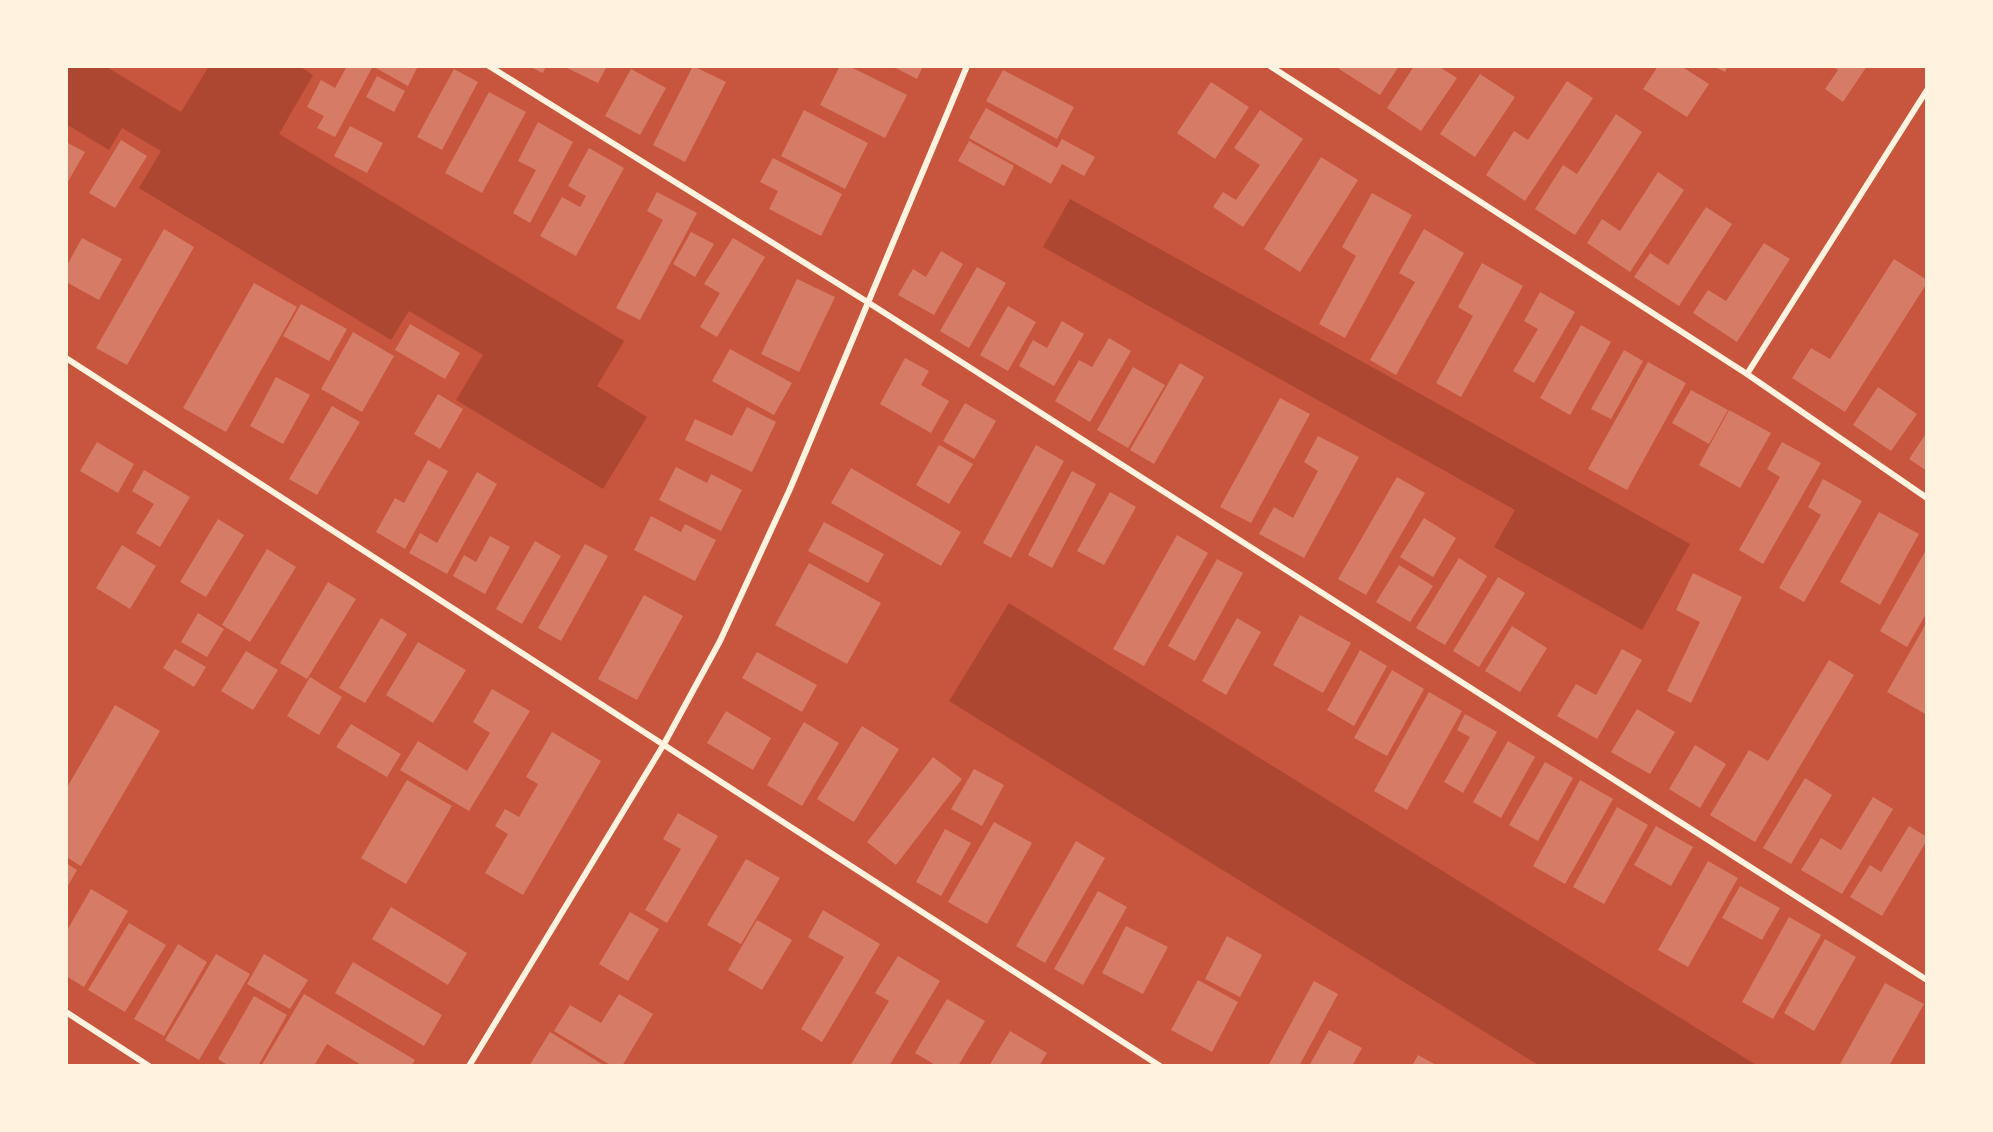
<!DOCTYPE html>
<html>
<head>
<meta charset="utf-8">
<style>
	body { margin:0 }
	#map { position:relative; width:1993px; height:1132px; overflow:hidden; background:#c8553d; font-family:Arial,sans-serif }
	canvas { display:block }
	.frame { position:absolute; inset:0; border:68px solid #fff3e0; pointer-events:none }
</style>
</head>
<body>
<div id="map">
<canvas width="1993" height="1132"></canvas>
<div class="frame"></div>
</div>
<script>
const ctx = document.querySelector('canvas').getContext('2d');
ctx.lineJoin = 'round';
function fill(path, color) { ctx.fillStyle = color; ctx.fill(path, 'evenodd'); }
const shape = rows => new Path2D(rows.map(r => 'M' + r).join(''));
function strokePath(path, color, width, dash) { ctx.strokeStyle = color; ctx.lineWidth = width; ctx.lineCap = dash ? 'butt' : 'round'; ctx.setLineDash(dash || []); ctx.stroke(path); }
fill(shape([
	[66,66,105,66,181,112,209,66,299,66,313,75,279,134,624,341,597,386,647,417,603,489,456,400,483,355,409,311,391,340,139,188,161,151,122,128,109,150,66,124],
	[1070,199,1690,544,1642,630,1494,547,1515,510,1043,247],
	[1009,603,1758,1066,1540,1066,949,701]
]), '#ae4732');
fill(shape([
	[347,66,373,66,335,137,317,128,324,116,307,107,321,80,335,88],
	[375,66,418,66,408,86,374,67],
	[528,66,546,66,543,73],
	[568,66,607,66,598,83,567,68],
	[693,66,726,82,685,162,653,145],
	[840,66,849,66,907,95,885,138,820,105],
	[892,66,923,66,917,79],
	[1341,66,1399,66,1380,95,1339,69],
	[1414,66,1438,66,1457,78,1421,131,1387,108],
	[1658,66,1681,66,1709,84,1687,117,1643,89],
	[1713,66,1728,66,1725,72],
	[1831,66,1867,66,1843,102,1825,89,1838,70],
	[454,69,478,82,442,150,417,137],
	[631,69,666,88,640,135,605,116],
	[1003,70,1074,107,1057,139,986,101],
	[1480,74,1515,97,1475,157,1440,134],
	[377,76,405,91,394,112,366,97],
	[1567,81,1593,98,1525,201,1486,175,1514,131,1528,140],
	[1211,82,1249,107,1215,159,1177,133],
	[489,92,526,112,482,193,445,173],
	[986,108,1057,148,1062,139,1095,157,1084,176,1062,164,1051,184,969,138],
	[804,110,868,143,845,189,781,156],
	[1260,110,1303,139,1243,227,1213,207,1223,192,1236,200,1260,165,1234,148],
	[1616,114,1642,132,1575,235,1535,209,1563,165,1577,174],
	[538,122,573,142,530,223,513,213,536,170,518,161],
	[350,126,383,143,367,173,334,156],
	[121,140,147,156,115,208,89,193],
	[969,141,1014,166,1004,186,958,161],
	[66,142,85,152,66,185],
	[589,148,624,168,576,256,540,236,562,197,580,207,586,196,568,186],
	[1321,157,1358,180,1300,272,1264,249],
	[773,158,842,194,821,236,769,209,778,191,760,182],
	[1658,172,1684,190,1630,272,1587,243,1602,219,1620,231],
	[657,192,697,213,640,320,616,308,663,220,647,211],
	[1372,193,1412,215,1345,338,1319,324,1356,256,1342,247],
	[1706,207,1732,224,1679,306,1634,277,1650,253,1668,265],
	[164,229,194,247,127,365,96,348],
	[1424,229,1464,253,1396,375,1370,360,1415,282,1399,273],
	[691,232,714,244,695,277,673,264],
	[82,238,122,259,99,300,66,282,66,267],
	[733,238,765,257,717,337,700,327,720,293,704,284],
	[1764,243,1790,259,1737,342,1693,313,1708,290,1726,301],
	[941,251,963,264,934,315,898,295,913,269,926,277],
	[1894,259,1927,280,1927,283,1845,412,1792,378,1811,348,1830,359],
	[1482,263,1523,286,1461,397,1436,383,1473,316,1458,307],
	[977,267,1006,283,969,348,940,331],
	[797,279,835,297,799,372,761,354],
	[254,283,297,307,226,432,183,408],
	[1540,292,1575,312,1534,383,1513,371,1538,329,1524,321],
	[301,304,347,329,329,361,283,336],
	[1008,306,1036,322,1008,371,980,355],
	[1062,321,1084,334,1054,386,1019,366,1033,340,1047,348],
	[410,324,460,353,445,379,395,350],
	[1581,325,1611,342,1570,415,1540,398],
	[353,332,394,356,362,412,321,389],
	[1109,338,1131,351,1090,422,1055,401,1079,360,1092,367],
	[730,349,792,383,774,415,712,381],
	[1624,350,1643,361,1611,419,1591,409],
	[905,358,929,371,921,385,949,401,931,433,880,404],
	[1648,362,1686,383,1627,490,1588,469],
	[1180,363,1204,377,1154,464,1130,450],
	[1133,367,1165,385,1128,448,1097,430],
	[276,377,310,395,283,444,250,426],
	[1878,387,1917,414,1891,451,1853,425],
	[1691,390,1728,410,1709,444,1672,423],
	[438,394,463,409,440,449,414,434],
	[1280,398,1310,414,1251,523,1220,507],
	[965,403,996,421,974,459,943,441],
	[332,406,360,422,317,495,289,479],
	[747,407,776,422,752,472,685,440,695,419,732,436],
	[1729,410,1771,433,1740,488,1699,465],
	[1927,432,1927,471,1909,459],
	[1318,436,1359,457,1304,558,1259,534,1274,507,1293,518,1318,471,1304,462],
	[97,442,134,464,118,493,80,471],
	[1782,442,1821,463,1763,564,1739,550,1780,477,1767,469],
	[939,445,973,464,949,504,916,485],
	[1036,445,1064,461,1011,558,983,543],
	[428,460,448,471,405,549,376,532,395,498,404,503],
	[676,467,707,483,711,474,742,490,721,531,659,500],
	[851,468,961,532,941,566,831,503],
	[144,470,190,497,160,547,136,533,154,504,132,491],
	[1072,471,1096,484,1052,568,1028,555],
	[477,472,497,484,447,574,409,553,420,533,437,543],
	[1397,477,1425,493,1366,595,1338,579],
	[1823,479,1862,501,1804,602,1779,588,1821,515,1808,507],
	[1110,492,1136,507,1104,565,1077,551],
	[1879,512,1919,534,1880,605,1840,582],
	[651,516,681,532,685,524,716,540,695,581,634,550],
	[1424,518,1456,538,1433,577,1400,557],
	[218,519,244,535,206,597,180,582],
	[824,522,884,554,868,583,808,551],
	[1177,535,1208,553,1144,666,1113,649],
	[490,536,510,547,485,594,453,576,464,555,476,562],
	[535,541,561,556,522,624,496,609],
	[585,544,608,556,561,641,538,628],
	[122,545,156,566,130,609,96,588],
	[1927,548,1927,612,1907,647,1880,631],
	[267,549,296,567,250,642,222,625],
	[1459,558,1487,576,1445,645,1416,628],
	[1217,559,1243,573,1195,661,1168,646],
	[809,563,881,603,847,664,775,625],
	[1399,565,1433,586,1410,622,1376,602],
	[1693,573,1742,597,1691,703,1667,691,1700,622,1676,610],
	[1498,577,1525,593,1479,667,1453,651],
	[328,582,356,599,307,679,280,663],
	[644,595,683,616,637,700,598,679],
	[198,613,224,629,207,657,181,642],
	[1300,615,1351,643,1323,693,1273,665],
	[381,618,407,634,365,703,339,688],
	[1237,618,1261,632,1226,695,1202,681],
	[1927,622,1927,715,1887,692],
	[1512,626,1547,648,1520,692,1485,671],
	[418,642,466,670,433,723,386,695],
	[175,649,206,667,194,687,163,668],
	[1622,649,1642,660,1597,739,1557,716,1576,684,1596,695],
	[1360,650,1387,666,1354,726,1327,710],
	[246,651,278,670,253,710,221,691],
	[757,652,817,685,802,712,742,678],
	[1829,660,1854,675,1755,842,1710,815,1749,750,1768,761],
	[1392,670,1424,689,1387,756,1354,738],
	[310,677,342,697,319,735,287,716],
	[492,689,530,711,469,811,400,770,418,741,467,771,490,733,473,722],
	[1429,692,1462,711,1407,810,1374,791],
	[115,705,160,731,81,866,66,857,66,789],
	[1637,709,1675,732,1650,774,1611,752],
	[726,711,771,738,753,770,707,743],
	[1465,714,1497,732,1463,793,1444,782,1470,737,1457,730],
	[804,722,839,743,802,806,767,785],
	[351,724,401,754,387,777,336,747],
	[862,726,899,749,854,822,817,799],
	[552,732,601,761,523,895,485,873,508,834,495,826,505,809,519,817,538,784,526,777],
	[1508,741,1535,757,1501,818,1473,802],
	[1695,745,1726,764,1700,808,1669,789],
	[933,757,962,779,896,865,867,842],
	[1545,762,1573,778,1538,841,1509,825],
	[974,769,1004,785,982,826,951,809],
	[1805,778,1832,795,1791,864,1763,848],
	[407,780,452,806,406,884,361,858],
	[1580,780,1613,799,1565,884,1533,866],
	[1873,797,1893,809,1842,894,1801,870,1821,838,1841,850],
	[1617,807,1648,825,1604,904,1573,887],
	[678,813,718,836,667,923,645,910,681,849,663,839],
	[994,822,1032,843,987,924,948,902],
	[1656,826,1693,847,1671,886,1634,865],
	[1909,826,1927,837,1927,840,1882,916,1850,897,1870,865,1881,872],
	[945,829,971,843,941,896,916,882],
	[1076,841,1105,858,1045,963,1016,946],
	[746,859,780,878,741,944,707,925],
	[1708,861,1738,878,1688,967,1658,950],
	[66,863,77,870,66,889],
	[1740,886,1780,908,1762,940,1722,918],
	[91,889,128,911,84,987,66,976,66,932],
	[1098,891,1127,907,1083,985,1054,969],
	[391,907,467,953,448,985,372,939],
	[823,910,880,944,822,1042,801,1029,844,957,808,937],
	[630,912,659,929,628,981,599,964],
	[1789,917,1821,935,1773,1019,1742,1002],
	[757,920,792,940,762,990,728,970],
	[129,923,166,945,125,1012,88,990],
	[1126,926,1168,947,1143,994,1102,973],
	[1227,936,1262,955,1240,997,1205,979],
	[1825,939,1856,957,1814,1031,1784,1013],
	[178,944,207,962,164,1036,134,1019],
	[216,954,250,974,199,1060,165,1040],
	[264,954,308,980,290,1009,247,984],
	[898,956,940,981,889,1066,850,1066,889,1001,875,993],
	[353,962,442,1015,424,1046,335,993],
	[1198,980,1238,1002,1212,1052,1171,1030],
	[1314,981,1338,994,1299,1066,1268,1066],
	[1885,983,1924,1004,1889,1066,1839,1066],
	[304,994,415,1060,411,1066,363,1066,327,1044,314,1066,261,1066],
	[619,994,653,1014,622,1066,612,1066,554,1031,570,1005,601,1023],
	[254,996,287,1015,258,1066,229,1066,218,1059],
	[947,999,985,1021,958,1066,937,1066,915,1053],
	[1329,1030,1362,1048,1352,1066,1309,1066],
	[1010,1031,1047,1053,1039,1066,989,1066],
	[550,1032,605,1066,529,1066],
	[1418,1055,1438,1066,1412,1066]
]), '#d67c66');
strokePath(shape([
	[489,66,869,303,1927,980],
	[1270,66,1747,374,1927,498],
	[66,358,1160,1066],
	[1747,374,1927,90],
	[66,1012,149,1066],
	[469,1066,664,744,720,641,790,489,967,66]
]), '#fff3e0', 6);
</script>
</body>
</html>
